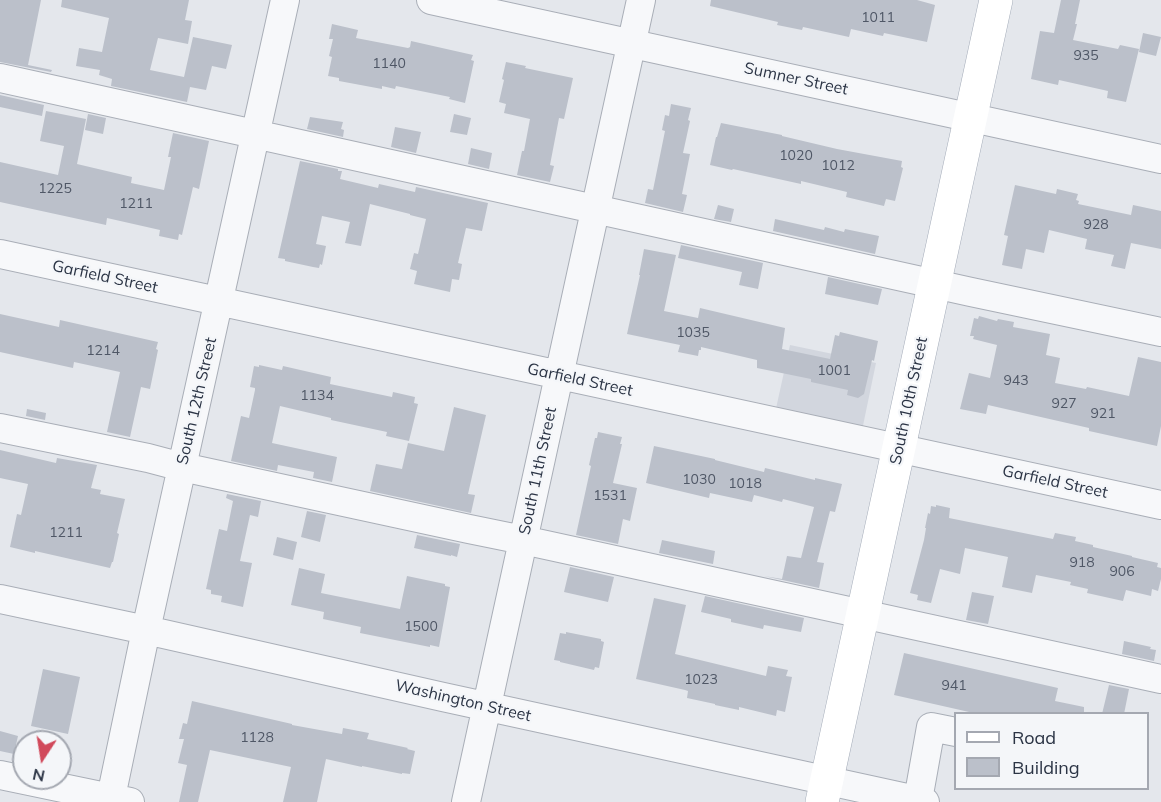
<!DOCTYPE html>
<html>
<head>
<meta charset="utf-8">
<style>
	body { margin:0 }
	#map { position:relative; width:1161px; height:802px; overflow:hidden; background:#e4e7ec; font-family:Mulish,sans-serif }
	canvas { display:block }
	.legend { position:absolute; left:954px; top:712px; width:195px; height:78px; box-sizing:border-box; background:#f4f6f9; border:2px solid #a4a8b1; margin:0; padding:8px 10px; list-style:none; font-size:18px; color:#2b3445 }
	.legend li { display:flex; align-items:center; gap:12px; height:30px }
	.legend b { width:30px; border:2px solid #a4a8b1 }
	.north { position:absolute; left:12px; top:730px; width:60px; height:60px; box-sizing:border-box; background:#f4f6f9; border:2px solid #a4a8b1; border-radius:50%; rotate:192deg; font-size:16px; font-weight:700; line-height:24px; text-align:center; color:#2b3445 }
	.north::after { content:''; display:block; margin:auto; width:21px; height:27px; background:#d1495b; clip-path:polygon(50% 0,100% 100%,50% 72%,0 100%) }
</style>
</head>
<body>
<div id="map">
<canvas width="1161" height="802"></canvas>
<ul class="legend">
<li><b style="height:8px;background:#fff"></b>Road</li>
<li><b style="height:16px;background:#bbc0ca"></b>Building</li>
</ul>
<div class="north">N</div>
</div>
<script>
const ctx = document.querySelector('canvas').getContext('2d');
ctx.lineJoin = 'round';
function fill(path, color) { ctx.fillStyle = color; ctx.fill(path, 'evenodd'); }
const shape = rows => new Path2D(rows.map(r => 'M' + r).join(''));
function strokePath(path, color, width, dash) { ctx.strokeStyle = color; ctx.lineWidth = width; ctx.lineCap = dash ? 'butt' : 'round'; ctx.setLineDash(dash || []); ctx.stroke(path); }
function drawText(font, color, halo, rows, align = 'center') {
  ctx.font = font + ' Mulish,sans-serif'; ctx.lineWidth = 4.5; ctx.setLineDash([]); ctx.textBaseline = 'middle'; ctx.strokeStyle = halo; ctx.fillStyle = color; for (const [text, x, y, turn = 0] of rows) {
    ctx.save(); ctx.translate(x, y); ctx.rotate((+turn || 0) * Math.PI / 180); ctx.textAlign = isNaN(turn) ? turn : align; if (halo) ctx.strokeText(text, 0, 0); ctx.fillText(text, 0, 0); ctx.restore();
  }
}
fill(shape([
	[790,345,876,363,860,440,773,422]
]), '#d2d6de');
fill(shape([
	[0,0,41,0,28,65,52,70,51,72,0,62],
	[62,0,189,0,185,20,192,21,188,44,158,38,150,70,184,77,193,37,232,45,226,69,212,66,206,90,190,87,187,102,111,86,112,79,99,75,100,70,76,66,79,48,102,52,109,18,61,7],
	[711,0,917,0,935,5,927,42,884,33,883,36,851,29,849,37,803,27,802,30,777,25,778,22,710,6],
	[1061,0,1080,0,1075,24,1077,24,1073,40,1118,49,1120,45,1139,49,1126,102,1107,98,1108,91,1059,80,1058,85,1031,79,1040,31,1054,33],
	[332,24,358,30,356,38,408,48,410,47,411,41,473,55,471,60,474,61,465,103,449,99,450,97,396,86,395,89,382,86,382,89,339,81,339,78,328,76,332,57,329,56,333,39,329,39],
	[1143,33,1161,37,1156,56,1139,52],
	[506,62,526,66,525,68,573,78,564,119,559,118,550,165,554,166,550,182,517,175,522,151,524,151,530,119,504,113,506,104,499,102,504,80,502,79],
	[0,95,44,105,42,116,0,107],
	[671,104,691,108,688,120,690,121,683,153,690,154,682,194,687,195,683,212,645,203,648,189,653,190,665,131,662,130,665,115,669,116],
	[46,111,86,119,77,164,132,177,131,183,164,190,171,157,168,157,173,133,209,141,199,189,193,187,182,235,179,234,178,240,159,236,160,230,107,218,106,225,0,202,0,162,58,175,64,146,40,141],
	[88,114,106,118,103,134,85,130],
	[454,114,471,118,467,135,450,132],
	[310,117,343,122,341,129,344,130,343,137,307,129],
	[721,123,782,135,782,136,837,149,902,161,901,167,903,168,895,201,886,199,884,206,846,197,847,192,801,181,801,184,733,169,732,170,710,165,716,137,717,137],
	[395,127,421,132,416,153,391,147],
	[471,148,492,153,489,169,468,164],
	[300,161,338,169,338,171,342,171,340,179,378,188,379,184,415,192,416,187,488,203,482,231,466,228,458,263,462,264,459,280,452,279,450,292,414,284,417,271,410,269,414,253,418,254,426,219,410,215,410,214,370,204,361,246,345,243,350,222,322,216,316,244,326,246,322,265,320,264,319,268,313,267,285,261,285,259,278,258],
	[1015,185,1056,194,1057,189,1078,194,1076,200,1079,201,1078,204,1131,215,1133,205,1161,211,1161,249,1131,243,1125,269,1111,266,1114,255,1085,249,1087,239,1049,230,1044,253,1026,249,1022,269,1002,265,1008,236,1004,235],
	[718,205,734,209,731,222,714,219],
	[775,219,824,230,825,227,844,232,845,229,879,236,875,254,773,231],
	[681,245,763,263,758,289,739,285,742,272,678,258],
	[644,249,676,255,664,311,698,318,700,308,785,328,782,349,830,359,835,335,839,336,840,332,878,341,874,361,872,360,864,394,858,398,847,395,848,390,811,382,811,379,757,368,757,360,701,347,701,350,699,350,698,356,678,352,680,345,627,334,640,275,639,275],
	[828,277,882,289,878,305,825,294],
	[0,314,59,327,60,320,158,342,156,349,158,350,150,389,141,387,130,437,107,432,120,372,74,362,73,368,0,352],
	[979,316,997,321,998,319,1014,322,1013,327,1050,334,1046,355,1060,358,1055,383,1086,389,1087,387,1129,396,1138,357,1161,362,1161,426,1157,446,1089,431,1089,428,988,405,986,414,960,409,969,373,990,378,997,345,973,339,974,336,970,336,974,318,978,319],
	[259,365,282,370,283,366,331,377,330,384,392,397,393,392,415,397,414,403,418,404,409,441,386,436,387,432,331,420,331,418,280,406,272,443,337,457,332,482,313,478,314,472,278,465,277,471,231,461,241,416,249,418,255,390,255,388,250,387,254,366,259,367],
	[454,407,486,415,468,494,475,495,471,513,370,491,376,464,402,469,408,443,444,451],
	[27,409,46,413,45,420,26,416],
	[598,432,622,437,620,444,622,444,613,483,637,488,630,521,623,519,618,544,576,535,591,466,589,465,595,438,597,438],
	[654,446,715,459,715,460,764,472,765,468,815,480,815,478,842,484,835,512,830,511,817,562,824,563,819,588,764,576,782,579,787,556,801,558,814,507,783,499,782,502,754,495,752,502,710,493,709,498,646,483],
	[0,450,56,463,57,458,97,465,91,488,101,490,100,494,125,499,117,533,119,534,113,562,112,562,110,568,35,551,35,553,10,547,17,514,21,515,28,484,0,478],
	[227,494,261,501,258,517,250,515,240,561,252,563,243,607,221,602,222,596,211,594,211,590,206,589,219,529,227,531,233,501,226,498],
	[936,505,950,508,949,518,1053,539,1055,533,1076,537,1075,541,1093,545,1093,547,1132,556,1132,557,1158,563,1157,567,1161,568,1161,579,1158,591,1152,589,1151,596,1126,590,1123,601,1087,593,1088,589,1070,585,1071,582,1036,575,1032,593,1002,587,1008,557,965,548,960,574,940,569,931,603,917,600,918,595,910,593,924,540,926,528,925,528,928,513,930,514,931,506,936,507],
	[307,511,326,515,320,542,301,537],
	[417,535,460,544,457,557,451,555,451,556,414,548],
	[277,537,297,542,293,560,273,555],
	[662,540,715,551,713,564,659,553],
	[570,567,614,577,608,602,564,592],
	[299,568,325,574,321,593,400,609,407,576,445,584,445,586,450,587,439,647,430,645,430,647,360,633,361,627,323,619,324,612,291,605],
	[972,592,994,596,988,624,966,620],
	[705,596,804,618,801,632,764,625,763,629,731,622,731,619,701,612],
	[654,598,686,605,675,654,766,676,768,666,788,670,786,676,792,677,785,712,777,710,776,716,739,707,739,710,715,705,715,704,687,698,688,691,685,690,636,679],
	[566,632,601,639,601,641,604,642,599,668,595,667,594,670,560,662,560,661,554,660,560,633,566,634],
	[1124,641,1151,647,1150,649,1156,650,1154,661,1122,654],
	[904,653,1058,688,1055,701,1084,707,1084,714,978,714,894,695],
	[43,669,80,677,68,734,31,726],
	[1109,685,1129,689,1124,714,1102,714],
	[192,701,292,724,292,725,342,734,343,728,369,733,367,739,408,748,407,749,415,751,410,774,402,773,402,774,362,766,362,767,326,759,317,802,283,802,291,767,210,750,198,802,179,802,187,765,178,763,184,739,179,739,183,723,187,724],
	[0,731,18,736,14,754,0,751]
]), '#bbc0ca');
const minor = shape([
	[431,0,1161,159],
	[0,78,971,292,1161,332],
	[0,254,1161,505],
	[0,428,148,458,182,467,469,529,523,540,1161,679],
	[0,599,146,630,443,697,925,802],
	[0,775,130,802],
	[918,800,931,727,956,732],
	[110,802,146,630,285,0],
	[466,802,641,0]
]);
const major = shape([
	[822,802,996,0]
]);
strokePath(minor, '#a9aeb7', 30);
strokePath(major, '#a3abb8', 34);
strokePath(minor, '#f7f8fa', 28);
strokePath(major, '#fff', 33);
drawText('14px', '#4f5766', null, [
	["1011",878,18],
	["935",1086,56],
	["1140",389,64],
	["1020",796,156],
	["1012",838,166],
	["1225",55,189],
	["1211",136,204],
	["928",1096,225],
	["1035",693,333],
	["1214",103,351],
	["1001",834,371],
	["943",1016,381],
	["1134",317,396],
	["927",1064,404],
	["921",1103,414],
	["1030",699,480],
	["1018",745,484],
	["1531",610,496],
	["1211",66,533],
	["918",1082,563],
	["906",1122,572],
	["1500",421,627],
	["1023",701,680],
	["941",954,686],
	["1128",257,738]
]);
drawText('16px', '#2b3445', '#f4f6f9', [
	["Sumner Street",796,79,12],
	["Garfield Street",105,277,12],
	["Garfield Street",580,380,12],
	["South 12th Street",197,401,-77],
	["South 10th Street",909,401,-78],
	["South 11th Street",538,471,-78],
	["Garfield Street",1055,482,12],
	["Washington Street",463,701,13]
]);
</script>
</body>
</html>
